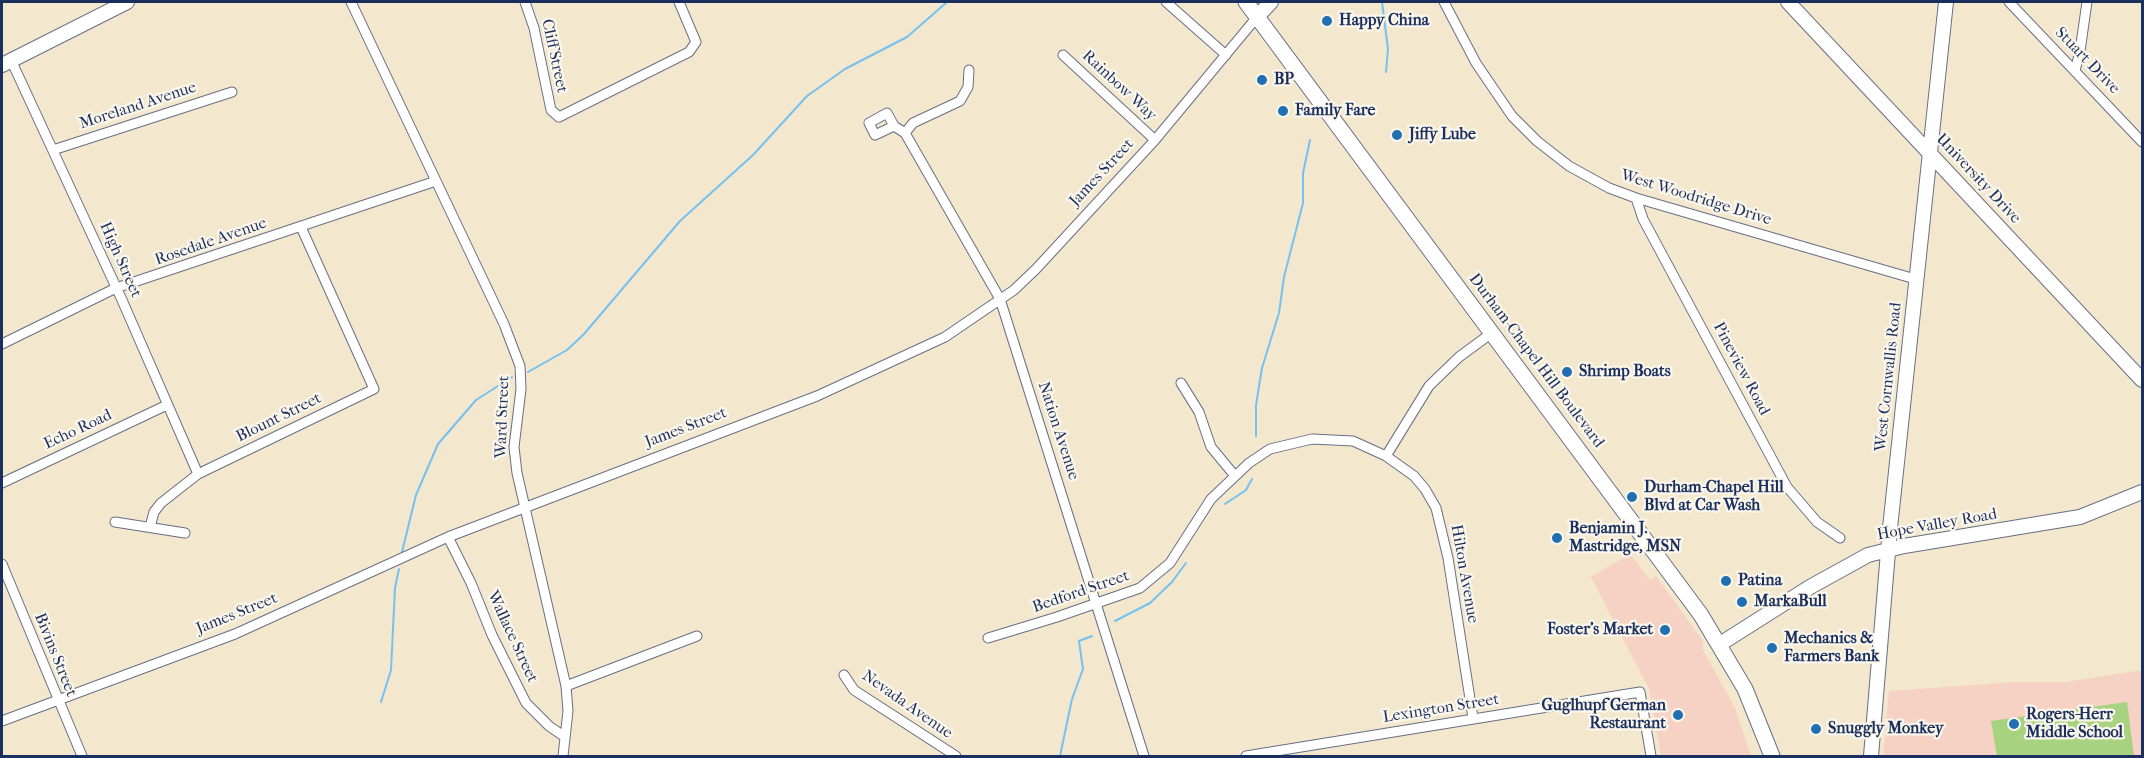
<!DOCTYPE html>
<html>
<head>
<meta charset="utf-8">
<style>
	body { margin:0 }
	#map { position:relative; width:2144px; height:758px; overflow:hidden; background:#f3e7ce; font-family:"IM FELL French Canon",serif }
	canvas { display:block }
	.frame { position:absolute; inset:0; border:3px solid #1b2f5e; pointer-events:none }
</style>
</head>
<body>
<div id="map">
<canvas width="2144" height="758"></canvas>
<div class="frame"></div>
</div>
<script>
const ctx = document.querySelector('canvas').getContext('2d');
ctx.lineJoin = 'round';
function fill(path, color) { ctx.fillStyle = color; ctx.fill(path, 'evenodd'); }
const shape = rows => new Path2D(rows.map(r => 'M' + r).join(''));
function strokePath(path, color, width, dash) { ctx.strokeStyle = color; ctx.lineWidth = width; ctx.lineCap = dash ? 'butt' : 'round'; ctx.setLineDash(dash || []); ctx.stroke(path); }
function drawText(font, color, halo, rows, align = 'center') {
  ctx.font = font + ' "IM FELL French Canon",serif'; ctx.lineWidth = 4.5; ctx.setLineDash([]); ctx.textBaseline = 'middle'; ctx.strokeStyle = halo; ctx.fillStyle = color; for (const [text, x, y, turn = 0] of rows) {
    ctx.save(); ctx.translate(x, y); ctx.rotate((+turn || 0) * Math.PI / 180); ctx.textAlign = isNaN(turn) ? turn : align; if (halo) ctx.strokeText(text, 0, 0); ctx.fillText(text, 0, 0); ctx.restore();
  }
}
fill(shape([
	[1630,554,1650,580,1656,576,1703,641,1703,650,1735,708,1751,756,1661,756,1649,689,1591,577],
	[2142,670,2142,756,1883,756,1889,691,2015,682,2066,682]
]), '#f6d2c4');
fill(shape([
	[2127,702,2134,756,1997,756,1991,721]
]), '#a7d380');
strokePath(shape([
	[1382,2,1388,49,1386,72],
	[528,372,567,350,584,334,680,221,753,155,807,96,845,69,907,37,947,2],
	[1256,436,1256,405,1262,368,1279,313,1284,277,1303,203,1303,173,1310,140],
	[1225,504,1246,490,1252,479],
	[402,552,416,495,438,444,476,400,512,377],
	[1115,621,1150,603,1172,582,1186,563],
	[381,702,391,670,395,588,399,569],
	[1060,756,1072,699,1083,669,1079,641,1092,636]
]), '#75c1ef', 2);
const street = shape([
	[351,2,504,324,520,366,521,389,514,447,517,473,566,686,568,711,563,756],
	[525,2,534,28,551,110,559,117,689,52,696,42,679,2],
	[1166,2,1226,55],
	[1444,2,1476,63,1512,116,1537,141,1569,166,1609,188,1636,198,1915,279],
	[2009,2,2142,142],
	[1063,55,1155,140],
	[11,60,122,300,198,474],
	[2075,71,2080,51,2087,2],
	[894,126,875,135,869,123,887,113,894,126,905,133],
	[905,133,1000,299,1144,756],
	[905,133,913,123,960,101,968,87,969,70],
	[53,150,232,92],
	[1636,198,1643,219,1787,487,1817,522,1840,538],
	[2,344,116,288,436,181],
	[1181,383,1199,412,1211,447,1235,476],
	[1386,456,1429,386,1459,357,1493,332],
	[2,483,167,405],
	[115,522,185,533],
	[150,527,154,512,161,503,198,474,374,389,301,227],
	[448,537,471,583,492,635,526,703,549,726,565,737],
	[2,564,82,756],
	[988,638,1057,617,1140,588,1170,563,1211,499,1249,463,1270,449,1312,439,1353,441,1386,456,1414,476,1425,489,1436,508,1448,558,1473,718],
	[844,675,854,690,956,756],
	[566,686,697,636],
	[2,721,235,634,448,537,817,396,945,337,1014,290,1036,269,1155,140,1257,17],
	[1246,756,1640,692,1651,756]
]);
const secondary = shape([
	[1788,2,2142,380],
	[1257,17,1271,2],
	[2,65,127,2],
	[1720,644,1810,587,1868,555,1904,546,2080,517,2142,492],
	[1871,756,1890,528,1946,2]
]);
const primary = shape([
	[1246,2,1701,615,1745,689,1772,756]
]);
strokePath(street, '#676f85', 11);
strokePath(secondary, '#676f85', 16);
strokePath(primary, '#676f85', 17);
strokePath(street, '#fff', 9);
strokePath(secondary, '#fff', 14);
strokePath(primary, '#fff', 15);
for (const [x, y, r, color] of [
	[1327,21,6,"#1f6fb2"],
	[1262,80,6,"#1f6fb2"],
	[1283,111,6,"#1f6fb2"],
	[1397,135,6,"#1f6fb2"],
	[1567,372,6,"#1f6fb2"],
	[1632,497,6,"#1f6fb2"],
	[1557,538,6,"#1f6fb2"],
	[1726,581,6,"#1f6fb2"],
	[1742,602,6,"#1f6fb2"],
	[1665,630,6,"#1f6fb2"],
	[1772,648,6,"#1f6fb2"],
	[1678,715,6,"#1f6fb2"],
	[2014,724,6,"#1f6fb2"],
	[1816,729,6,"#1f6fb2"]
]) { const dot = new Path2D(); dot.arc(x, y, r, 0, 2 * Math.PI); ctx.fillStyle = color; ctx.fill(dot); strokePath(dot, '#fbf7ec', 2); }
drawText('bold 16px', '#1b2f5e', '#fbf7ec', [
	["Happy China",1339,21],
	["BP",1274,80],
	["Family Fare",1295,111],
	["Jiffy Lube",1409,135],
	["Shrimp Boats",1579,372],
	["Durham-Chapel Hill",1644,488],
	["Blvd at Car Wash",1644,506],
	["Benjamin J.",1569,529],
	["Mastridge, MSN",1569,547],
	["Patina",1738,581],
	["MarkaBull",1754,602],
	["Foster's Market",1653,630,"right"],
	["Mechanics &",1784,639],
	["Farmers Bank",1784,657],
	["Guglhupf German",1666,706,"right"],
	["Restaurant",1666,724,"right"],
	["Rogers-Herr",2026,715],
	["Middle School",2026,733],
	["Snuggly Monkey",1828,729]
], 'left');
drawText('16px', '#1b2f5e', '#fbf7ec', [
	["Cliff Street",554,56,78],
	["Stuart Drive",2087,61,46],
	["Rainbow Way",1119,86,43],
	["Moreland Avenue",138,106,-18],
	["James Street",1102,173,-47],
	["University Drive",1978,179,47],
	["West Woodridge Drive",1696,198,17],
	["Rosedale Avenue",211,242,-19],
	["High Street",120,260,66],
	["Durham-Chapel Hill Boulevard",1536,361,53],
	["Pineview Road",1741,369,62],
	["West Cornwallis Road",1889,377,-84],
	["Ward Street",503,417,-88],
	["Blount Street",279,418,-26],
	["James Street",686,428,-21],
	["Echo Road",78,430,-25],
	["Nation Avenue",1058,431,72],
	["Hope Valley Road",1937,525,-10],
	["Hilton Avenue",1464,574,80],
	["Bedford Street",1081,592,-19],
	["James Street",237,614,-22],
	["Wallace Street",512,637,65],
	["Bivins Street",55,655,68],
	["Nevada Avenue",907,705,35],
	["Lexington Street",1441,709,-9]
]);
</script>
</body>
</html>
